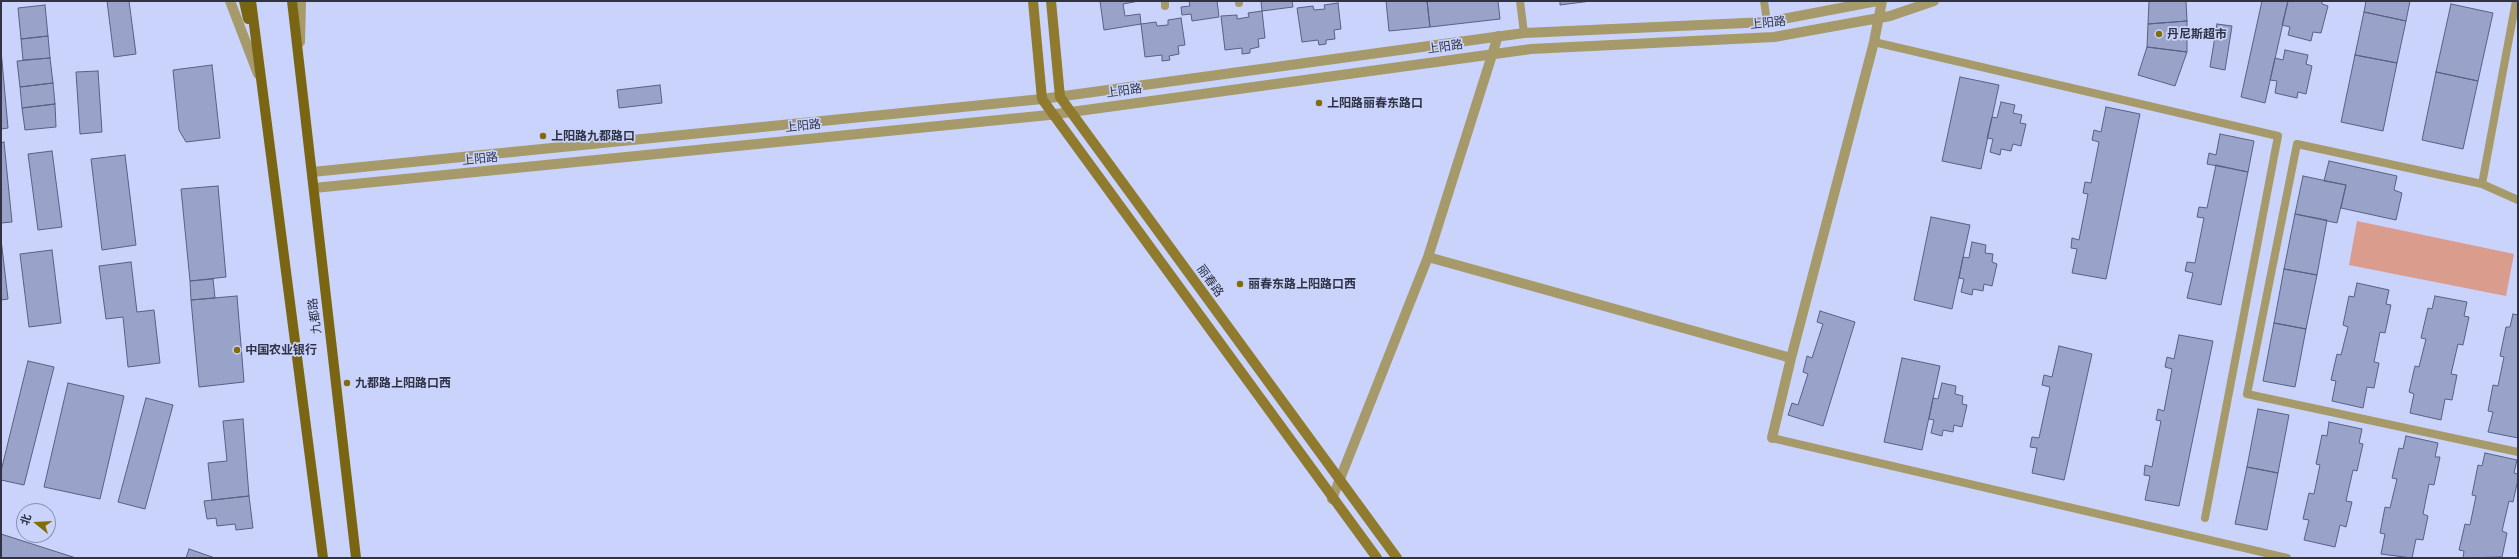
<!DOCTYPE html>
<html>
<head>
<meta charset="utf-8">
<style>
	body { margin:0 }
	#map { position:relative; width:2519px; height:559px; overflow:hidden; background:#c9d3fc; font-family:Quicksand,"Noto Sans SC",sans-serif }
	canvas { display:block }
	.frame { position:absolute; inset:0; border:2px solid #2f3343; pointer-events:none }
	.north { position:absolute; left:16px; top:503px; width:40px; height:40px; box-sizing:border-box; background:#c9d3fc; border:1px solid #8b93b2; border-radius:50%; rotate:288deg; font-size:11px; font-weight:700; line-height:16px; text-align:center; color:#2f3343 }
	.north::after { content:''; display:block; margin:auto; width:14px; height:18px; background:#836c07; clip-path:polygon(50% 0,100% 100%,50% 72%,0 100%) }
</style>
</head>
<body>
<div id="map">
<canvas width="2519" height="559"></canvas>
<div class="frame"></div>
<div class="north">北</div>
</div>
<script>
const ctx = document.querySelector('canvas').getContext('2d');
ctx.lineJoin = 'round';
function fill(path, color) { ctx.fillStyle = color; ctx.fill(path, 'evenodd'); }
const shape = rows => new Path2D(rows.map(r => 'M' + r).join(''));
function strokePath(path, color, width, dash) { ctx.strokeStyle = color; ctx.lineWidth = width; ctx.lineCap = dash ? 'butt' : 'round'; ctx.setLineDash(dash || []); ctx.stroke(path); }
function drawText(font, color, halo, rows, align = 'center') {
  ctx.font = font + ' Quicksand,"Noto Sans SC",sans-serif'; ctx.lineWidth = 3.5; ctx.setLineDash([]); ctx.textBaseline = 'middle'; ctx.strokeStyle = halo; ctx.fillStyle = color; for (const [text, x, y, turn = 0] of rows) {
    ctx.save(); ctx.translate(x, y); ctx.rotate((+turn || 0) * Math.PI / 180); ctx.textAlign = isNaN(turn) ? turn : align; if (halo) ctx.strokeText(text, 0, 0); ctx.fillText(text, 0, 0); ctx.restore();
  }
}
fill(shape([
	[2357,221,2514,254,2506,296,2349,265]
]), '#da9c8d');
const building = shape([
	[107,1,129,1,136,54,114,57,107,1],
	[1100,1,1139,1,1123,4,1125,16,1140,14,1141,24,1104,30,1100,1],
	[1189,1,1217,1,1219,17,1192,21,1191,14,1182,15,1181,7,1190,6,1189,1],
	[1261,1,1292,1,1293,7,1262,11,1261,1],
	[1386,1,1427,1,1430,27,1389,31,1386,1],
	[1427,1,1498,1,1500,19,1430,27,1427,1],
	[1560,1,1591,1,1560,5,1560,1],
	[2149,1,2186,1,2187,21,2148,24,2149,1],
	[2262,1,2288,1,2265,103,2241,97,2262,1],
	[2288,1,2322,1,2322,4,2328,6,2321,33,2313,32,2311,41,2288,35,2290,27,2282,25,2288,1],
	[2366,1,2410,1,2406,21,2364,12,2366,1],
	[1338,3,1341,29,1334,30,1335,39,1326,40,1326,44,1319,45,1318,40,1302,42,1297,8,1313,6,1314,10,1325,9,1324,5,1338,3],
	[2451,4,2493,13,2478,81,2436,72,2451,4],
	[45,5,48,36,21,39,18,8,45,5],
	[1262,11,1265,38,1258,39,1259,47,1250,49,1250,53,1242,54,1242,48,1225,50,1221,16,1237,15,1237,19,1249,17,1248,13,1262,11],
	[2364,12,2406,21,2397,63,2355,55,2364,12],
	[1181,18,1185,45,1178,46,1179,54,1169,56,1170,60,1162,61,1162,55,1145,57,1141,24,1156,22,1157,26,1168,25,1168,20,1181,18],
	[2187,21,2187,52,2147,47,2148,24,2187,21],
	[2217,24,2232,26,2225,70,2210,67,2217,24],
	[48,36,50,58,23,60,21,39,48,36],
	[2147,47,2187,52,2175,86,2138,75,2147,47],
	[1,50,8,128,1,129,1,50],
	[2285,50,2308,55,2306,64,2312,66,2306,94,2298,92,2297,98,2275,93,2277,81,2270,80,2275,58,2283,60,2285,50],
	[2355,55,2397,63,2383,131,2341,122,2355,55],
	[50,58,53,83,20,87,17,61,50,58],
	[212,65,220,138,186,142,179,130,173,70,212,65],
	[98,71,102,132,80,134,76,72,98,71],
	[2436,72,2478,81,2463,149,2422,140,2436,72],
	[1960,77,1999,85,1981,169,1942,161,1960,77],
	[53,83,55,104,22,108,20,87,53,83],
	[660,85,662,103,619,108,617,90,660,85],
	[2001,102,2015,105,2013,113,2022,115,2020,123,2026,124,2021,146,2013,144,2011,151,2001,149,2000,155,1990,152,1993,139,1987,138,1992,117,1997,118,2001,102],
	[55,104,56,127,25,130,22,108,55,104],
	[2106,107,2140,114,2106,279,2072,273,2077,249,2071,248,2072,238,2079,240,2088,194,2083,193,2085,182,2091,183,2099,142,2092,140,2094,130,2101,132,2106,107],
	[2220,134,2254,141,2248,172,2207,164,2209,153,2216,155,2220,134],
	[4,142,12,222,1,223,1,143,4,142],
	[52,151,62,227,38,230,28,154,52,151],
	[125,155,136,245,102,250,91,159,125,155],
	[2329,161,2397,176,2394,190,2402,193,2396,220,2341,208,2346,185,2324,181,2329,161],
	[2216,165,2248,172,2221,305,2187,298,2193,273,2185,271,2187,262,2195,263,2204,218,2197,217,2199,207,2207,208,2216,165],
	[2303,176,2346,185,2337,223,2295,214,2303,176],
	[218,186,226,277,190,281,181,189,218,186],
	[2295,214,2327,220,2317,275,2284,269,2295,214],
	[1931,217,1970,225,1952,309,1914,300,1931,217],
	[1,239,8,299,1,300,1,239],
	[1972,242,1986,245,1985,253,1993,254,1992,262,1997,264,1992,286,1984,284,1983,291,1973,289,1972,295,1961,292,1964,279,1959,278,1963,257,1969,258,1972,242],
	[52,250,61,323,29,327,20,254,52,250],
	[131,262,137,312,154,310,160,363,128,367,123,317,106,319,99,266,131,262],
	[2284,269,2317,275,2306,329,2274,323,2284,269],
	[213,279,215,298,191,300,190,281,213,279],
	[2357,283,2389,290,2386,304,2391,305,2385,333,2380,332,2374,362,2379,363,2374,388,2367,387,2363,408,2332,401,2336,381,2331,380,2337,354,2341,355,2348,327,2343,325,2349,296,2354,297,2357,283],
	[237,296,244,382,199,387,191,300,237,296],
	[2435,296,2467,302,2464,316,2469,317,2463,345,2458,344,2451,374,2457,375,2452,400,2445,399,2441,420,2410,413,2414,394,2409,392,2415,366,2419,367,2426,339,2421,338,2428,308,2432,309,2435,296],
	[1820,311,1855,322,1823,426,1788,415,1792,403,1798,405,1808,374,1803,372,1807,356,1812,358,1823,324,1817,322,1820,311],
	[2513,314,2518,315,2518,438,2488,432,2493,412,2488,411,2493,385,2498,386,2504,357,2500,356,2506,327,2510,327,2513,314],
	[2274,323,2306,329,2295,387,2263,381,2274,323],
	[2179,335,2213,341,2179,506,2145,500,2150,476,2144,475,2145,465,2152,467,2161,421,2156,420,2158,409,2164,411,2172,369,2165,367,2167,357,2174,359,2179,335],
	[2059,346,2092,354,2064,480,2032,473,2037,448,2030,447,2032,437,2039,438,2050,387,2042,385,2044,375,2052,377,2059,346],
	[1902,358,1940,366,1922,450,1884,442,1902,358],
	[28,361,54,367,24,485,1,480,1,471,28,361],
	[68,383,124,396,100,499,44,487,68,383],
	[1942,383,1956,386,1955,394,1963,396,1962,404,1967,405,1962,427,1954,425,1953,432,1943,430,1942,436,1931,433,1934,420,1929,419,1933,398,1938,399,1942,383],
	[146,398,173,405,145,509,118,502,146,398],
	[2258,409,2289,415,2278,473,2247,467,2258,409],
	[243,419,249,496,212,500,208,463,227,461,223,421,243,419],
	[2329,422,2362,429,2359,443,2363,444,2357,471,2353,470,2346,501,2352,502,2346,527,2340,525,2335,547,2304,540,2309,520,2303,519,2309,493,2314,494,2320,465,2316,464,2322,435,2327,436,2329,422],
	[2406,436,2438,443,2435,457,2440,457,2434,485,2429,484,2423,514,2428,516,2423,540,2416,539,2412,558,2381,554,2385,534,2380,533,2385,507,2390,508,2397,479,2392,478,2399,448,2403,449,2406,436],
	[2485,453,2517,460,2514,473,2518,474,2518,479,2513,502,2509,501,2502,531,2507,533,2502,557,2463,558,2464,551,2459,550,2465,524,2470,525,2476,496,2472,495,2478,465,2482,466,2485,453],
	[2247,467,2278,473,2267,530,2235,524,2247,467],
	[249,496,253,528,236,530,235,524,217,526,216,518,207,519,204,501,249,496],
	[1,534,76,558,1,558,1,534],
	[189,549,215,558,186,558,189,549]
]);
fill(building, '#99a3ca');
strokePath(building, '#586083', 1);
strokePath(shape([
	[1165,1,1165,6],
	[1239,1,1239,3],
	[1520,1,1524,33],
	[1764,1,1767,22],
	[1874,42,2278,136,2205,518],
	[2482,184,2516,1],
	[2518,200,2482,184,2297,144,2247,394,2518,452],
	[1772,438,2287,558]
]), '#a6996a', 8);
strokePath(shape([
	[312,172,1042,99,1524,33,1767,22,1877,1],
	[314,188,1049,115,1531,49,1774,37,1890,16,1934,1],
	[1428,257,1791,358,1772,438],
	[1791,358,1874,42,1882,1],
	[1332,499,1428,257,1498,36]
]), '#a6996a', 10);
strokePath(shape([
	[230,1,258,74],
	[300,42,301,1]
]), '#a6996a', 10);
strokePath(shape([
	[1033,1,1042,99,1377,558],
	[1051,1,1060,97,1397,558]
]), '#8f7a2e', 10);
strokePath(shape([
	[244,1,248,19],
	[251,1,323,558],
	[292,1,356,558]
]), '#7a6512', 10);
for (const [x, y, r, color] of [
	[2159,34,4,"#836c07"],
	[1319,103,4,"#836c07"],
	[543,136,4,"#836c07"],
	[1240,284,4,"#836c07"],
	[237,350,4,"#836c07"],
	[347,383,4,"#836c07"]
]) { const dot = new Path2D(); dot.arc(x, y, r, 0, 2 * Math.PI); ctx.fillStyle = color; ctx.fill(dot); strokePath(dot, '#c9d3fc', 1.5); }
drawText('12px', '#2f3343', '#c9d3fc', [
	["上阳路",1768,23,-6],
	["上阳路",1445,47,-8],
	["上阳路",1124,91,-8],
	["上阳路",803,126,-6],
	["上阳路",480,159,-6],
	["丽春路",1210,281,54],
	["九都路",315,316,-97]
]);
drawText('bold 12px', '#2f3343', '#c9d3fc', [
	["丹尼斯超市",2167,34],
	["上阳路丽春东路口",1327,103],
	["上阳路九都路口",551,136],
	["丽春东路上阳路口西",1248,284],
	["中国农业银行",245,350],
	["九都路上阳路口西",355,383]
], 'left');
</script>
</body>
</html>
